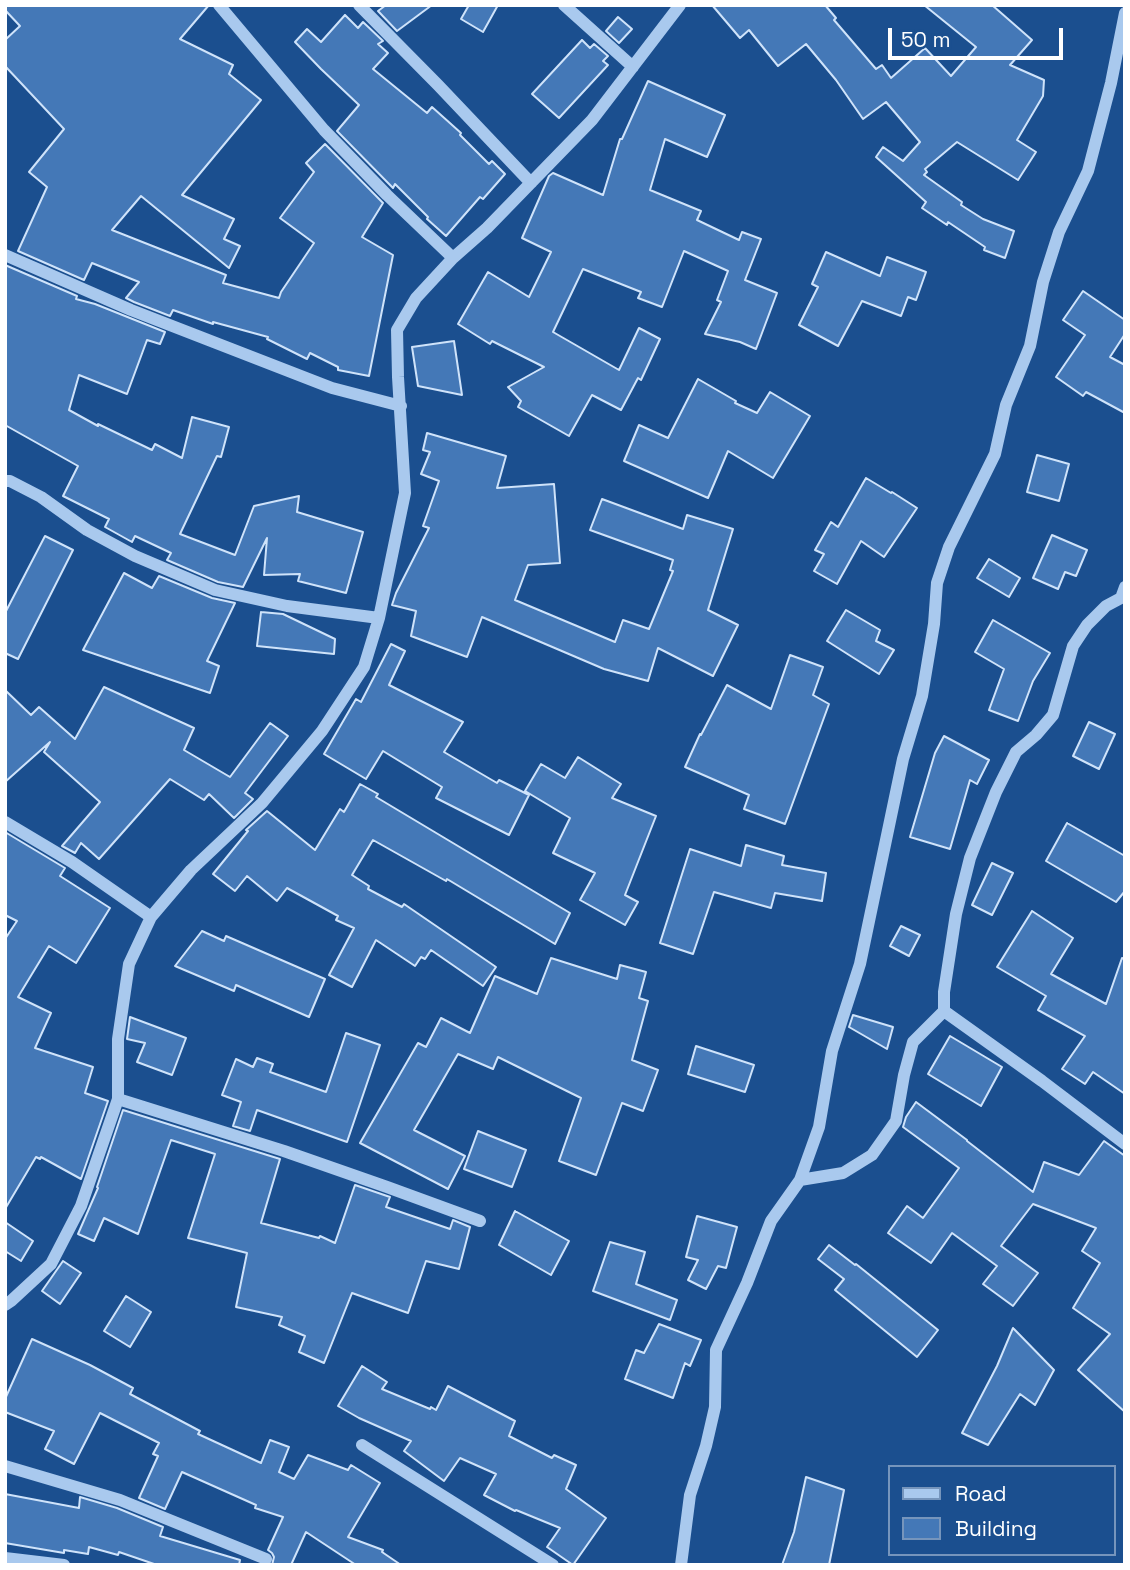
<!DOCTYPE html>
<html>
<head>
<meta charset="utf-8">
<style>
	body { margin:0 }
	#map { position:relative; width:1130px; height:1570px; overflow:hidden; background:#1b4f8f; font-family:"Space Grotesk",sans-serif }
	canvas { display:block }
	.frame { position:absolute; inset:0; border:7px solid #fff; pointer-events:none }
	.legend { position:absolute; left:888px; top:1465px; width:228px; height:91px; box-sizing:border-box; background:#1b4f8f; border:2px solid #7695bc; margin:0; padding:9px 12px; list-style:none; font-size:21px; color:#fff }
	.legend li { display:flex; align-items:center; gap:14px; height:35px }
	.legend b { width:35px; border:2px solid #7695bc }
	.scale { position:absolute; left:888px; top:28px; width:175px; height:32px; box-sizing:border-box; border:4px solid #fff; border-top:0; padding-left:9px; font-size:21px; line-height:24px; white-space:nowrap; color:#fff; -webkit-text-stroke:5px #1b4f8f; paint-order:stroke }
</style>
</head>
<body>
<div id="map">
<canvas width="1130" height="1570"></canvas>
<div class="frame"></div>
<ul class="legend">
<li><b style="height:9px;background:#a9c9ee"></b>Road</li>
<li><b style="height:19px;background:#4478b7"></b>Building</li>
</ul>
<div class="scale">50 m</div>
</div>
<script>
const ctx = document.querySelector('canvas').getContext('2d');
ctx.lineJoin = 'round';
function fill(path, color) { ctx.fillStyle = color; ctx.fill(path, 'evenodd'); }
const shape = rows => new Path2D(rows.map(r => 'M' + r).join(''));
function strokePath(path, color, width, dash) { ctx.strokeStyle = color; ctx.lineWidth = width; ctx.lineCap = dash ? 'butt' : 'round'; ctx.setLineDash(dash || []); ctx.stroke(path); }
const building = shape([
	[5,5,209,5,180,39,233,65,229,74,261,100,182,195,234,219,224,239,240,246,229,268,141,196,112,230,226,275,223,283,279,298,281,292,314,243,280,218,314,172,306,163,325,144,383,203,362,237,393,255,369,376,338,370,338,367,310,353,307,359,267,339,268,337,213,322,213,324,173,310,170,316,134,302,126,298,139,282,92,263,84,280,18,251,47,187,29,172,64,129,5,66,5,40,20,26,5,10,5,5],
	[386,5,432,5,397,31,378,11,386,5],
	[469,5,498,5,483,32,461,19,469,5],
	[712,5,825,5,836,18,834,20,876,69,882,65,891,78,925,48,951,76,976,47,924,5,992,5,1032,40,1010,65,1044,80,1043,96,1017,140,1036,152,1018,180,957,142,925,169,927,172,924,175,962,202,961,205,983,219,1014,231,1005,258,984,250,985,247,948,222,947,225,922,208,926,202,876,157,883,147,903,161,920,142,886,102,863,119,836,80,806,44,778,66,749,30,740,38,712,5],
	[345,15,358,28,363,22,383,41,378,44,388,53,373,69,427,113,432,107,461,133,460,135,489,164,492,161,505,174,483,199,480,197,446,236,427,219,428,217,395,184,393,188,337,131,359,105,321,69,295,42,307,29,321,42,345,15],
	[618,17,632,29,619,43,606,31,618,17],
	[582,40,590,48,594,44,608,56,603,61,608,65,559,118,532,94,582,40],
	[648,81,725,115,707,157,665,139,650,190,701,211,697,220,739,240,742,232,761,239,745,280,777,293,756,349,740,342,705,334,721,302,717,300,728,271,684,251,662,307,638,298,641,292,583,269,553,332,619,370,639,328,660,339,641,380,638,378,621,410,592,395,569,436,518,407,521,401,508,387,544,367,492,341,490,344,458,324,488,272,529,297,551,252,522,238,549,176,553,173,603,195,620,139,622,139,648,81],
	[826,252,880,276,887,257,926,272,916,300,908,297,901,316,862,301,838,346,799,325,818,287,812,284,826,252],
	[5,265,77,296,76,299,95,304,165,332,160,344,147,340,127,394,79,375,69,410,98,426,98,424,152,450,155,444,182,458,192,417,229,427,221,457,217,456,180,534,235,555,254,506,299,496,297,512,363,532,346,593,298,581,300,574,264,575,267,538,243,587,218,582,167,560,171,553,135,536,132,542,105,527,109,519,63,496,78,466,5,425,5,265],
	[1083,291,1125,320,1125,334,1110,357,1125,365,1125,413,1086,392,1083,396,1056,377,1085,335,1063,320,1083,291],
	[454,341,462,395,418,386,412,347,454,341],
	[698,379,736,401,735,403,757,413,770,392,810,416,773,478,728,451,708,498,624,461,639,425,668,438,698,379],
	[427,433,506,456,497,488,554,484,560,563,528,565,515,600,615,642,623,620,649,629,673,571,670,570,673,560,590,530,602,499,683,529,687,515,733,529,708,610,738,625,713,676,658,648,648,681,604,669,482,617,467,657,411,636,416,611,392,605,396,593,429,528,423,526,439,481,421,474,430,452,423,450,427,433],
	[1037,455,1069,464,1059,501,1027,492,1037,455],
	[866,478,891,493,892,492,917,508,884,557,861,541,837,584,814,571,824,554,815,550,831,522,838,527,866,478],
	[1052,535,1087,550,1076,576,1065,572,1058,589,1033,578,1052,535],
	[45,536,73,550,18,659,5,653,5,613,45,536],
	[989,559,1020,578,1009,597,977,578,989,559],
	[124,573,152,588,159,576,212,598,235,603,207,661,219,666,210,693,83,650,124,573],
	[846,610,880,630,876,641,894,650,879,674,827,641,846,610],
	[261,612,283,614,335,639,334,654,257,646,261,612],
	[993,620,1050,653,1033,681,1018,721,989,710,1004,669,975,652,993,620],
	[391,644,405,651,389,685,463,722,444,752,497,783,499,780,529,795,509,835,436,798,442,787,383,751,366,779,324,754,356,699,361,702,391,644],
	[790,655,823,667,813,695,829,704,785,824,744,809,749,795,685,767,700,734,701,735,727,685,771,709,790,655],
	[104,687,194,728,184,750,230,777,270,723,288,736,245,793,253,799,234,818,209,794,204,800,170,779,99,859,81,843,75,853,62,846,100,802,44,752,50,742,5,782,5,690,31,715,39,707,75,739,104,687],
	[1089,722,1115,734,1099,769,1073,756,1089,722],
	[944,736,989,760,977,784,970,780,950,849,910,837,935,753,944,736],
	[578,757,621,784,612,798,656,816,625,895,638,902,625,925,580,900,595,873,553,853,570,818,525,791,541,764,565,778,578,757],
	[360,784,378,794,376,797,570,913,555,944,447,879,446,881,373,840,352,875,369,886,368,889,402,907,404,904,496,967,483,986,431,950,425,959,421,957,415,966,376,940,352,987,329,975,354,928,336,920,338,916,287,888,277,901,247,876,235,891,213,874,248,831,246,830,267,811,315,850,340,809,344,812,360,784],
	[1067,823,1125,856,1125,891,1116,902,1046,861,1067,823],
	[5,832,65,868,60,876,110,908,76,963,49,946,18,997,51,1013,35,1048,93,1067,85,1093,108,1101,81,1179,41,1157,40,1159,36,1157,5,1209,5,939,17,921,5,915,5,832],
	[746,845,784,856,782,865,826,873,822,901,775,893,771,908,714,892,693,954,660,943,690,849,741,866,746,845],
	[992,863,1013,873,992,915,972,905,992,863],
	[1032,911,1073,938,1051,974,1106,1004,1122,958,1125,959,1125,1094,1093,1072,1085,1084,1062,1069,1085,1036,1038,1010,1046,996,997,967,1032,911],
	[901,926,920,935,909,956,890,946,901,926],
	[202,931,224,941,226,936,325,979,309,1017,236,985,234,991,175,966,202,931],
	[551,958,617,979,620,965,646,972,639,998,648,1001,632,1060,658,1070,643,1111,622,1103,596,1175,559,1161,581,1098,498,1057,493,1069,458,1054,414,1130,465,1156,448,1189,360,1143,418,1043,426,1047,441,1018,470,1033,495,976,537,994,551,958],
	[853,1015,893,1027,887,1049,849,1027,853,1015],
	[130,1017,186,1038,172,1075,137,1062,145,1043,127,1039,130,1017],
	[346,1033,380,1045,347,1142,257,1110,250,1131,233,1126,241,1102,222,1095,236,1059,253,1067,257,1058,273,1064,270,1072,326,1092,346,1033],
	[950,1036,1002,1067,981,1106,928,1074,950,1036],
	[696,1046,754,1065,745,1092,688,1074,696,1046],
	[916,1102,967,1140,967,1141,1033,1192,1044,1162,1079,1175,1104,1141,1125,1156,1125,1412,1078,1370,1110,1334,1073,1308,1100,1263,1082,1251,1096,1228,1033,1204,1001,1246,1038,1273,1013,1306,983,1284,997,1266,952,1233,931,1263,888,1233,907,1206,923,1218,959,1168,903,1127,906,1117,916,1102],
	[123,1110,280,1159,261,1223,319,1238,320,1236,335,1243,355,1185,390,1197,386,1207,450,1229,453,1220,470,1227,459,1269,426,1261,408,1313,352,1293,324,1363,299,1352,305,1336,279,1325,282,1317,236,1307,247,1253,188,1238,215,1154,171,1140,138,1234,104,1218,94,1241,78,1234,98,1188,97,1187,123,1110],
	[478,1131,526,1150,512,1187,464,1169,478,1131],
	[515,1211,569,1241,551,1275,499,1245,515,1211],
	[697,1216,737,1227,726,1268,718,1266,706,1289,688,1280,698,1260,686,1257,697,1216],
	[5,1222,33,1241,21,1261,5,1251,5,1222],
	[610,1242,645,1252,636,1284,677,1300,670,1320,593,1291,610,1242],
	[829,1245,855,1265,856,1264,938,1330,917,1357,835,1290,844,1279,818,1259,829,1245],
	[63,1261,81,1273,60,1304,42,1291,63,1261],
	[126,1296,151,1312,130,1347,104,1331,126,1296],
	[659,1324,701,1340,690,1366,685,1363,673,1398,625,1379,636,1350,644,1353,659,1324],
	[1013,1328,1054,1370,1035,1405,1020,1394,988,1445,962,1433,997,1366,1013,1328],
	[32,1339,90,1365,133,1388,130,1394,200,1431,198,1434,261,1463,270,1440,289,1447,279,1472,294,1479,308,1455,348,1470,351,1465,380,1483,348,1537,383,1550,382,1552,401,1565,356,1565,306,1532,291,1565,272,1565,274,1557,272,1553,268,1550,283,1517,255,1508,256,1505,182,1472,165,1509,139,1498,158,1456,153,1454,159,1443,100,1413,74,1464,45,1449,54,1431,5,1412,5,1399,32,1339],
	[362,1366,387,1382,382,1389,430,1409,431,1407,436,1410,448,1386,515,1421,509,1436,552,1458,554,1455,576,1465,566,1489,606,1518,573,1565,547,1547,560,1528,516,1510,515,1511,484,1495,496,1474,460,1458,444,1481,404,1451,411,1441,359,1418,338,1406,362,1366],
	[806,1477,844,1490,829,1565,782,1565,794,1532,806,1477],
	[5,1494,79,1508,80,1497,117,1508,163,1527,160,1536,240,1560,239,1565,157,1565,119,1552,118,1555,89,1547,88,1554,64,1550,64,1553,5,1543,5,1494]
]);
fill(building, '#4478b7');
strokePath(building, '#cfe3fa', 2);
strokePath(shape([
	[219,5,324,130,387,195,453,258],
	[359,5,438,85,531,183],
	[564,5,633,67],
	[5,255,131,310,332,388,401,406],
	[5,481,10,481,41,497,87,530,135,556,215,590,287,606,379,618],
	[5,822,72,862,151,917],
	[944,1011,1042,1081,1125,1144],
	[118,1099,284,1151,387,1187,480,1221],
	[800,1180,843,1173,872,1155,896,1121,904,1075,913,1042,944,1011,944,992,956,914,970,858,996,792,1016,752,1036,735,1053,715,1073,646,1087,625,1106,606,1121,598,1125,587],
	[5,1305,11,1301,51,1264,81,1206,118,1099,118,1039,129,964,151,917,191,870,262,803,322,731,364,667,379,618,405,493,398,377,397,330,416,298,453,258,487,228,592,120,680,5],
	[362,1445,553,1565],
	[5,1466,120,1500,266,1559],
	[5,1558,64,1565],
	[681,1565,690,1495,706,1446,715,1407,716,1350,747,1283,771,1221,800,1180,819,1127,832,1051,860,964,903,759,922,696,934,624,937,583,949,547,995,454,1006,405,1030,346,1043,282,1059,232,1088,171,1111,83,1125,13]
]), '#a9c9ee', 12);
</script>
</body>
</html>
